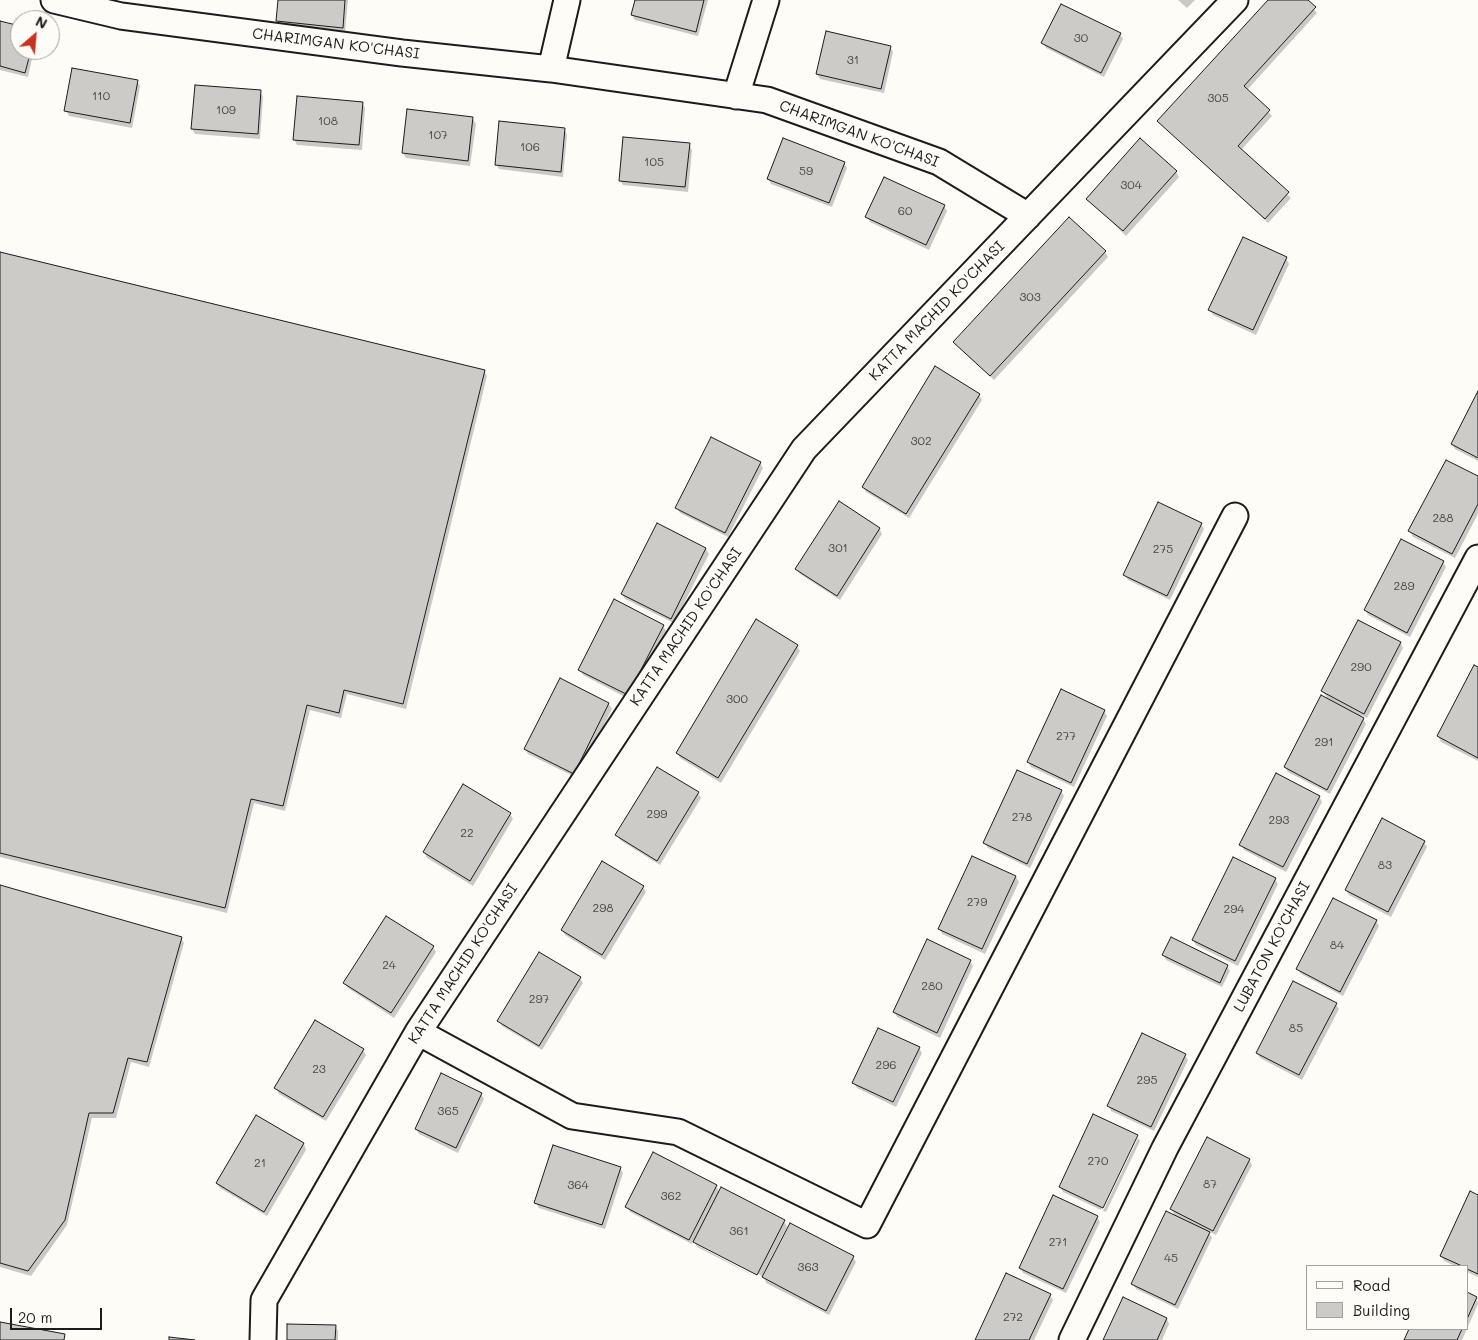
<!DOCTYPE html>
<html>
<head>
<meta charset="utf-8">
<style>
	body { margin:0 }
	#map { position:relative; width:1478px; height:1340px; overflow:hidden; background:#fdfcf7; font-family:Mali,sans-serif }
	canvas { display:block }
	.legend { position:absolute; left:1306px; top:1265px; width:162px; height:65px; box-sizing:border-box; background:#fdfcf7; border:1px solid #a3a29f; margin:0; padding:6px 9px; list-style:none; font-size:15px; color:#1c1c1c }
	.legend li { display:flex; align-items:center; gap:10px; height:25px }
	.legend b { width:25px; border:1px solid #a3a29f }
	.north { position:absolute; left:10px; top:10px; width:50px; height:50px; box-sizing:border-box; background:#fdfcf7; border:1px solid #a3a29f; border-radius:50%; rotate:27deg; font-size:14px; font-weight:700; line-height:20px; text-align:center; color:#1c1c1c }
	.north::after { content:''; display:block; margin:auto; width:18px; height:22px; background:#c8321e; clip-path:polygon(50% 0,100% 100%,50% 72%,0 100%) }
	.scale { position:absolute; left:10px; top:1308px; width:92px; height:22px; box-sizing:border-box; border:2px solid #1c1c1c; border-top:0; padding-left:6px; font-size:15px; line-height:18px; white-space:nowrap; color:#1c1c1c; -webkit-text-stroke:4px #fdfcf7; paint-order:stroke }
</style>
</head>
<body>
<div id="map">
<canvas width="1478" height="1340"></canvas>
<ul class="legend">
<li><b style="height:6px;background:#fdfcf7"></b>Road</li>
<li><b style="height:14px;background:#cccbc8"></b>Building</li>
</ul>
<div class="north">N</div>
<div class="scale">20 m</div>
</div>
<script>
const ctx = document.querySelector('canvas').getContext('2d');
ctx.lineJoin = 'round';
function fill(path, color) { ctx.fillStyle = color; ctx.fill(path, 'evenodd'); }
const shape = rows => new Path2D(rows.map(r => 'M' + r).join(''));
function strokePath(path, color, width, dash) { ctx.strokeStyle = color; ctx.lineWidth = width; ctx.lineCap = dash ? 'butt' : 'round'; ctx.setLineDash(dash || []); ctx.stroke(path); }
function drawText(font, color, halo, rows, align = 'center') {
  ctx.font = font + ' Mali,sans-serif'; ctx.lineWidth = 5; ctx.setLineDash([]); ctx.textBaseline = 'middle'; ctx.strokeStyle = halo; ctx.fillStyle = color; for (const [text, x, y, turn = 0] of rows) {
    ctx.save(); ctx.translate(x, y); ctx.rotate((+turn || 0) * Math.PI / 180); ctx.textAlign = isNaN(turn) ? turn : align; if (halo) ctx.strokeText(text, 0, 0); ctx.fillText(text, 0, 0); ctx.restore();
  }
}
fill(shape([
	[280,0,348,0,345,32,281,26,278,21],
	[636,0,708,0,698,36,635,20,632,15],
	[1178,0,1195,0,1187,8],
	[1270,0,1306,0,1317,13,1247,90,1272,116,1241,150,1291,198,1268,223,1159,121],
	[0,22,20,27,20,50,34,50,28,77,0,70],
	[1120,34,1123,39,1104,77,1046,48,1043,43],
	[890,47,893,52,884,93,820,79,817,74],
	[137,81,140,86,132,128,69,116,66,111],
	[260,92,263,97,260,139,195,134,192,129],
	[362,103,365,108,362,150,297,145,294,139],
	[473,119,476,124,470,166,406,158,403,153],
	[565,130,567,135,563,177,499,169,496,164],
	[689,145,692,150,688,192,623,185,620,180],
	[844,163,847,168,832,207,771,184,768,179],
	[1176,172,1179,177,1126,236,1088,199],
	[944,206,947,211,929,250,870,222,867,217],
	[1105,252,1108,257,994,380,958,347,955,342],
	[0,253,484,371,487,376,406,709,347,694,341,718,310,710,285,811,254,803,227,913,0,857],
	[1286,258,1289,264,1256,335,1213,315,1210,310],
	[1478,394,1478,461,1455,449,1452,444],
	[979,395,982,400,909,518,866,492,863,487],
	[760,463,763,468,728,537,680,513,677,508],
	[1478,478,1478,514,1455,558,1413,537,1410,531],
	[657,524,706,549,709,554,674,623,625,599,622,594],
	[1201,524,1204,529,1170,600,1128,580,1125,575],
	[879,528,882,534,840,600,800,574,797,569],
	[1443,562,1446,567,1410,637,1368,615,1365,610],
	[1359,621,1401,643,1403,648,1367,718,1361,715,1366,724,1330,794,1288,772,1285,767,1328,700,1323,691],
	[663,626,666,631,631,700,583,675,580,670],
	[797,646,800,651,721,783,680,758,677,753],
	[1478,668,1478,761,1441,742,1438,736],
	[560,679,609,704,612,709,577,778,528,754,525,749],
	[1104,711,1107,716,1074,787,1031,767,1028,762],
	[1061,791,1064,796,1030,868,988,848,985,843],
	[698,793,701,798,660,865,620,840,617,835],
	[1319,796,1322,802,1286,872,1244,850,1241,845],
	[510,814,513,819,473,886,427,858,424,852],
	[1424,842,1427,847,1391,917,1349,895,1346,890],
	[973,857,1016,877,1019,882,985,954,942,934,939,928],
	[603,863,643,887,646,892,605,960,565,935,562,930],
	[1275,879,1278,884,1238,966,1196,945,1193,940],
	[0,886,181,938,184,943,149,1067,131,1062,116,1118,92,1118,67,1225,31,1276,0,1267],
	[1376,921,1379,926,1343,996,1301,974,1298,969],
	[433,947,436,952,394,1018,348,988,345,983],
	[1164,955,1227,966,1230,971,1222,987,1166,960],
	[970,961,973,966,940,1038,897,1017,894,1012],
	[580,978,583,983,542,1050,502,1026,499,1021],
	[1336,1004,1339,1009,1302,1080,1260,1058,1257,1053],
	[919,1048,922,1053,896,1107,857,1088,854,1083],
	[363,1050,366,1055,326,1121,279,1094,276,1088],
	[1185,1055,1188,1060,1154,1131,1111,1111,1109,1106],
	[481,1094,484,1099,458,1153,419,1134,416,1129],
	[257,1117,304,1144,306,1150,267,1216,220,1188,217,1183],
	[1137,1136,1101,1210,1063,1192,1060,1187],
	[1138,1138,1140,1141,1106,1212,1103,1211],
	[1207,1139,1249,1160,1252,1165,1216,1235,1208,1231,1212,1238,1178,1309,1136,1289,1133,1284,1176,1217,1171,1209],
	[620,1168,623,1173,605,1229,539,1208,536,1203],
	[716,1186,720,1193,784,1221,787,1227,762,1276,697,1242,697,1245,760,1279,697,1247,694,1240,692,1244,630,1212,627,1206],
	[1478,1197,1478,1277,1467,1272,1467,1266,1455,1266,1444,1261,1441,1256],
	[1097,1217,1100,1222,1066,1293,1023,1273,1020,1268],
	[853,1257,856,1262,829,1315,766,1283,764,1277],
	[1467,1294,1476,1298,1478,1304,1462,1340,1406,1340,1411,1329,1467,1329],
	[1050,1295,1053,1300,1034,1340,976,1340],
	[1167,1319,1169,1324,1162,1340,1104,1340],
	[335,1326,338,1331,338,1340,288,1340]
]), '#0003');
const building = shape([
	[278,0,345,0,343,28,276,21,278,0],
	[635,0,704,0,696,32,631,15,635,0],
	[1268,0,1308,0,1316,7,1244,86,1270,110,1238,146,1289,192,1265,219,1157,121,1268,0],
	[1061,4,1121,33,1101,73,1041,43,1061,4],
	[0,21,20,26,20,50,31,50,25,73,0,66,0,21],
	[826,31,891,46,881,89,816,74,826,31],
	[72,68,138,80,130,123,64,111,72,68],
	[195,85,261,90,258,134,191,129,195,85],
	[297,96,363,102,359,145,293,140,297,96],
	[407,109,473,117,468,161,402,153,407,109],
	[499,121,565,128,561,172,495,165,499,121],
	[623,137,690,143,685,187,619,181,623,137],
	[783,138,845,162,829,203,767,179,783,138],
	[1140,138,1177,171,1123,231,1086,199,1140,138],
	[884,177,945,205,926,245,865,217,884,177],
	[1069,217,1106,251,990,376,953,342,1069,217],
	[1243,237,1287,257,1253,330,1208,310,1243,237],
	[0,252,485,370,403,704,344,690,339,713,307,705,283,806,251,799,225,908,0,853,0,252],
	[935,366,980,394,906,514,862,487,935,366],
	[1478,391,1478,458,1451,444,1478,391],
	[711,437,761,462,725,533,675,508,711,437],
	[1446,460,1478,476,1478,504,1452,554,1408,531,1446,460],
	[839,501,880,528,837,596,795,569,839,501],
	[1158,502,1202,523,1167,596,1123,575,1158,502],
	[657,523,706,548,671,619,621,594,657,523],
	[1401,539,1444,561,1407,633,1364,610,1401,539],
	[614,599,664,625,628,695,578,670,614,599],
	[756,619,798,645,718,778,676,753,756,619],
	[1358,620,1401,642,1364,714,1321,691,1358,620],
	[1474,665,1478,667,1478,758,1437,736,1474,665],
	[560,678,609,703,574,774,524,749,560,678],
	[1061,689,1105,710,1071,783,1027,762,1061,689],
	[1321,695,1364,718,1327,790,1284,767,1321,695],
	[657,767,699,792,657,861,615,835,657,767],
	[1017,770,1062,790,1027,864,983,843,1017,770],
	[1276,773,1320,796,1283,867,1239,845,1276,773],
	[463,784,511,813,470,881,423,852,463,784],
	[1382,818,1425,841,1388,912,1345,890,1382,818],
	[972,856,1016,876,982,949,938,929,972,856],
	[1233,857,1276,878,1235,961,1192,940,1233,857],
	[602,861,644,886,602,955,561,930,602,861],
	[0,885,182,937,147,1062,128,1058,113,1113,89,1113,65,1220,28,1271,0,1263,0,885],
	[1333,898,1377,920,1340,992,1296,969,1333,898],
	[386,916,434,946,391,1013,343,983,386,916],
	[1171,937,1228,965,1220,983,1162,955,1171,937],
	[927,939,971,960,937,1033,893,1012,927,939],
	[539,952,581,977,539,1046,497,1021,539,952],
	[1293,981,1337,1003,1299,1075,1256,1053,1293,981],
	[315,1020,364,1049,323,1117,274,1088,315,1020],
	[878,1028,920,1047,893,1102,852,1083,878,1028],
	[1142,1033,1186,1054,1151,1127,1107,1106,1142,1033],
	[441,1073,482,1093,456,1148,415,1129,441,1073],
	[1093,1114,1138,1135,1103,1208,1059,1187,1093,1114],
	[256,1115,304,1143,264,1212,216,1183,256,1115],
	[1207,1137,1250,1159,1213,1231,1170,1209,1207,1137],
	[553,1145,621,1167,602,1225,534,1203,553,1145],
	[653,1152,717,1185,689,1240,625,1207,653,1152],
	[721,1187,785,1220,757,1275,693,1242,721,1187],
	[1470,1191,1478,1195,1478,1274,1467,1269,1467,1266,1462,1266,1440,1256,1470,1191],
	[1053,1195,1098,1216,1063,1289,1019,1268,1053,1195],
	[1166,1211,1210,1232,1175,1305,1131,1284,1166,1211],
	[790,1223,854,1256,826,1311,762,1277,790,1223],
	[1006,1273,1051,1294,1029,1340,975,1340,1006,1273],
	[1467,1292,1477,1297,1467,1319,1467,1292],
	[1123,1297,1167,1318,1157,1340,1103,1340,1123,1297],
	[0,1322,65,1334,64,1340,0,1340,0,1322],
	[287,1324,336,1325,335,1340,287,1340,287,1324],
	[1409,1329,1462,1329,1457,1340,1404,1340,1409,1329],
	[169,1337,195,1340,169,1340,169,1337]
]);
fill(building, '#cccbc8');
strokePath(building, '#1c1c1c', 1);
const minor = shape([
	[54,0,121,16,402,53,551,69,767,100,939,162,1028,216],
	[551,69,567,0],
	[736,96,766,0],
	[418,1032,572,1116,678,1132,867,1225,1235,516],
	[263,1340,264,1300,418,1032,804,449,1235,0],
	[1072,1340,1165,1148,1478,558]
]);
strokePath(minor, '#1c1c1c', 29);
strokePath(minor, '#fdfcf7', 25);
drawText('12px', '#484847', null, [
	["30",1081,38],
	["31",853,60],
	["110",101,96],
	["305",1218,98],
	["109",226,110],
	["108",328,121],
	["107",438,135],
	["106",530,147],
	["105",654,162],
	["59",806,171],
	["304",1131,185],
	["60",905,211],
	["303",1030,297],
	["302",921,441],
	["288",1443,518],
	["301",838,548],
	["275",1163,549],
	["289",1404,586],
	["290",1361,667],
	["300",737,699],
	["277",1066,736],
	["291",1324,742],
	["299",657,814],
	["278",1022,817],
	["293",1279,820],
	["22",467,833],
	["83",1385,865],
	["279",977,902],
	["298",603,908],
	["294",1234,909],
	["84",1337,945],
	["24",389,965],
	["280",932,986],
	["297",539,999],
	["85",1296,1028],
	["296",886,1065],
	["23",319,1069],
	["295",1147,1080],
	["365",448,1111],
	["270",1098,1161],
	["21",260,1163],
	["87",1210,1184],
	["364",578,1185],
	["362",671,1196],
	["361",739,1231],
	["271",1058,1242],
	["45",1171,1258],
	["363",808,1267],
	["272",1013,1317]
]);
drawText('15px', '#1c1c1c', '#fdfcf7', [
	["CHARIMGAN KO'CHASI",336,44,7],
	["CHARIMGAN KO'CHASI",859,134,20],
	["KATTA MACHID KO'CHASI",937,311,-46],
	["KATTA MACHID KO'CHASI",686,627,-56],
	["LUBATON KO'CHASI",1272,947,-62],
	["KATTA MACHID KO'CHASI",463,964,-57]
]);
</script>
</body>
</html>
